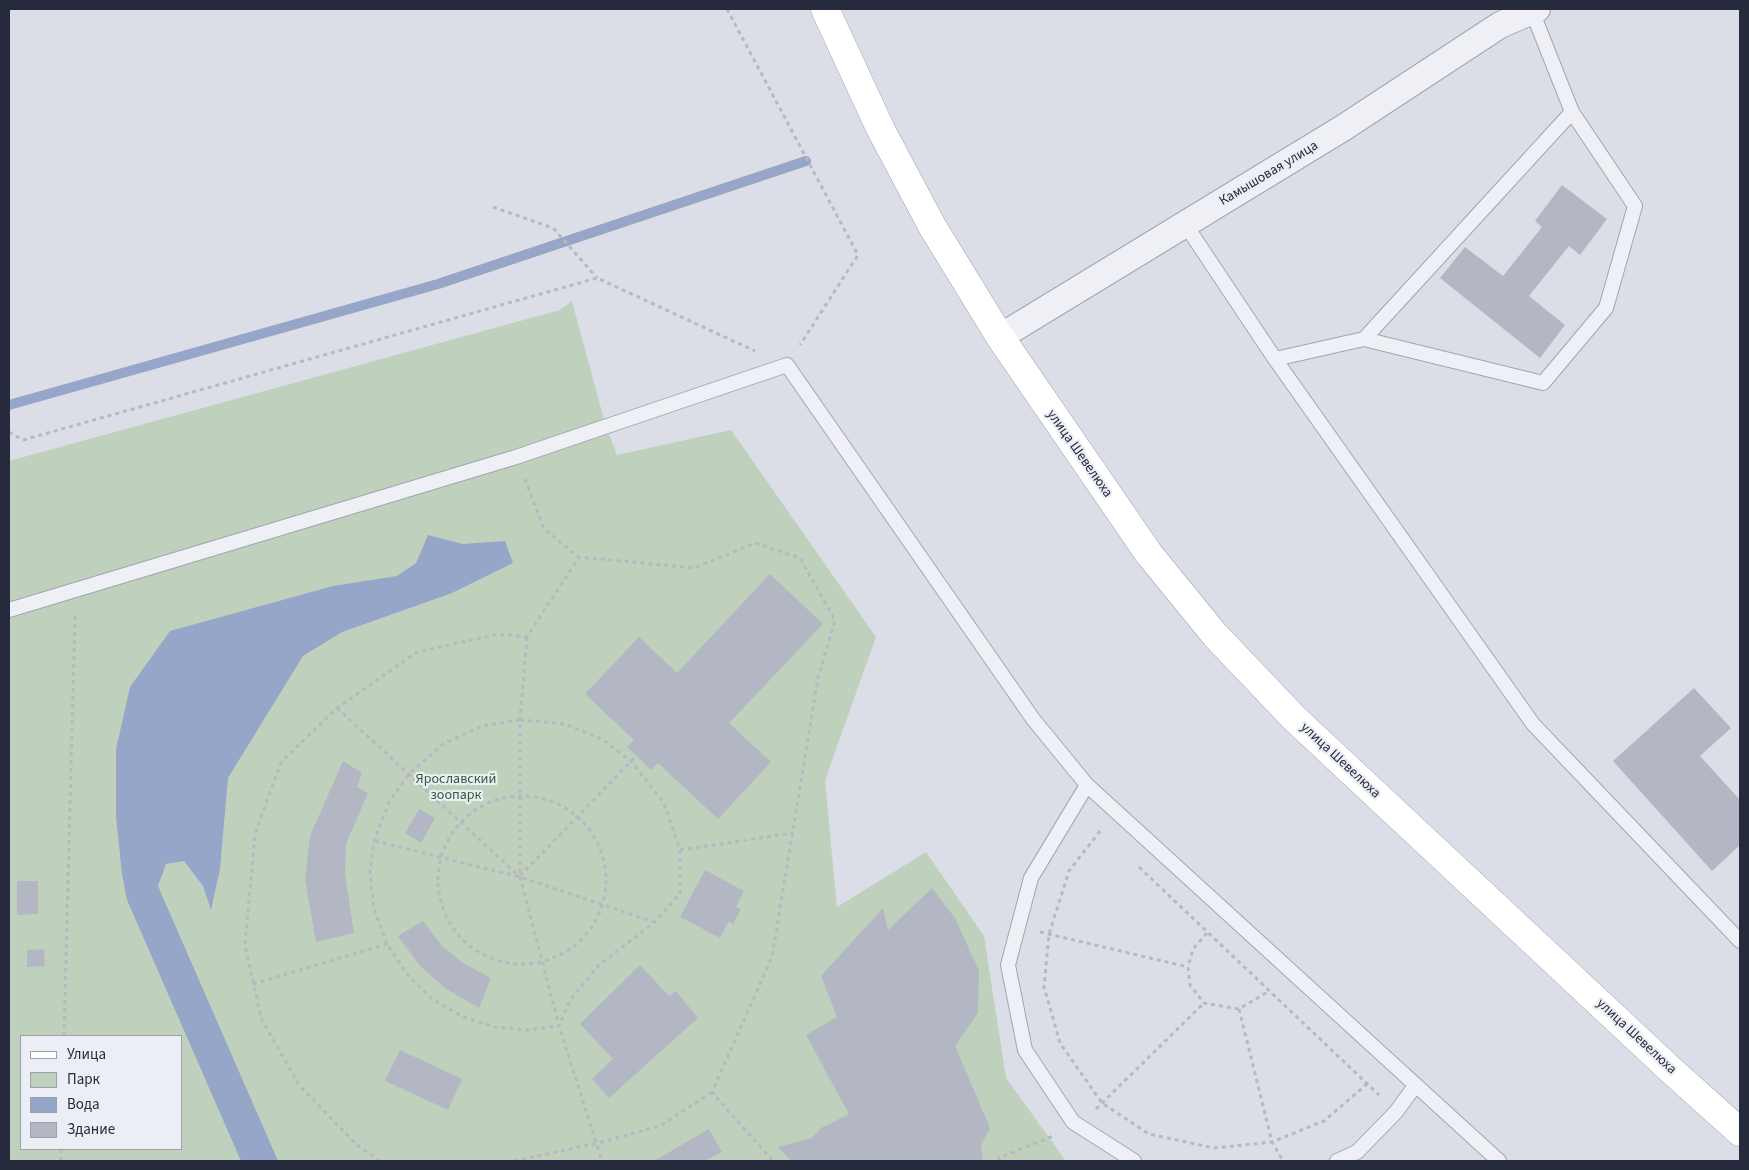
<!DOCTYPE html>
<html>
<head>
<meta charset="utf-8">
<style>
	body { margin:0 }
	#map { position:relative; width:1749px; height:1170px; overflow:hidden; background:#dcdee7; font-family:"Source Sans 3",sans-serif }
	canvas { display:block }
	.frame { position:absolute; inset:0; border:10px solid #262a3d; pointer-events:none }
	.legend { position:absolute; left:20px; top:1035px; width:162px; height:115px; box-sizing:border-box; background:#ebeef4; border:1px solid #9ca0ab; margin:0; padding:6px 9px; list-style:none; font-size:15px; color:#262a3d }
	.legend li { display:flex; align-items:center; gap:10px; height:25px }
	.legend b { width:25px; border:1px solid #9ca0ab }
</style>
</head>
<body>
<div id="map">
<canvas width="1749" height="1170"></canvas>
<div class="frame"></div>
<ul class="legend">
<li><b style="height:6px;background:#fff"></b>Улица</li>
<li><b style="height:14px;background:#bfd1bd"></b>Парк</li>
<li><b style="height:14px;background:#96a6c8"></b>Вода</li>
<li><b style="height:14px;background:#b3b7c3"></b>Здание</li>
</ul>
</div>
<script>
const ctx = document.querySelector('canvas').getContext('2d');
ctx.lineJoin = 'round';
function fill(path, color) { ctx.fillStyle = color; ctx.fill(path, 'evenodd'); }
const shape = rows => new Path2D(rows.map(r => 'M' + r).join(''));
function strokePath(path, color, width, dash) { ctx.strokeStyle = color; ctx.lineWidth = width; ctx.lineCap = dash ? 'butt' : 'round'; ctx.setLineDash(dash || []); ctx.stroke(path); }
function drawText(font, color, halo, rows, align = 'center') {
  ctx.font = font + ' "Source Sans 3",sans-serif'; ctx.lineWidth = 4.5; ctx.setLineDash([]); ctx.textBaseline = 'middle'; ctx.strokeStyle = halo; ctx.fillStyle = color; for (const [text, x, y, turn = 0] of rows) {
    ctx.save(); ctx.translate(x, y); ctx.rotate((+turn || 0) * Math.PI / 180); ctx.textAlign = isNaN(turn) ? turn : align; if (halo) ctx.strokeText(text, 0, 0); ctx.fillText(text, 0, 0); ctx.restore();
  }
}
fill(shape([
	[572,301,606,427,617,455,731,430,876,637,825,780,837,907,926,852,984,936,1006,1078,1066,1161,9,1161,9,461,560,310],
	[21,1036,181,1036,181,1149,21,1149]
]), '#bfd1bd');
fill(shape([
	[428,535,463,544,505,541,513,563,452,593,342,632,303,656,228,778,220,869,211,910,203,886,184,861,166,864,158,886,278,1161,241,1161,127,900,122,874,116,817,116,749,130,687,170,631,333,586,397,576,416,563]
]), '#96a6c8');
strokePath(shape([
	[9,405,438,284,806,161]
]), '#96a6c8', 10);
fill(shape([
	[1562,185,1607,219,1580,255,1569,246,1529,296,1565,325,1540,358,1440,278,1465,247,1503,276,1542,227,1535,221],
	[770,574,823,624,729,723,771,762,718,819,658,763,651,770,627,747,634,740,585,694,639,637,677,673],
	[1694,688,1731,728,1700,756,1740,800,1740,845,1712,871,1613,761],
	[343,761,362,773,357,787,368,793,346,844,345,874,354,933,316,942,305,880,310,836],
	[419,809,435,818,421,843,405,833],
	[705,870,744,891,736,907,741,909,733,924,729,921,720,938,680,917],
	[17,881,38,881,38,914,17,915],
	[932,888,955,918,979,971,978,1013,955,1046,990,1128,981,1145,983,1161,791,1161,778,1147,812,1138,821,1128,849,1114,806,1035,837,1017,821,976,883,908,888,930],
	[423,921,443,947,463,963,491,978,479,1008,445,988,420,966,398,936],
	[44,949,45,966,27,967,27,950],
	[640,965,669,996,676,991,698,1018,609,1098,592,1079,613,1059,580,1024],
	[400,1050,462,1079,448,1110,385,1081],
	[709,1129,722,1152,705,1161,654,1161]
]), '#b3b7c3');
const lane = shape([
	[1185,224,1275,359,1533,724,1740,941],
	[1364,339,1572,112],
	[1275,359,1364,339,1543,383,1606,308,1635,206,1572,112,1532,11],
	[9,610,516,457,787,365,1033,719,1087,785,1499,1161],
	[1087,785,1031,878,1008,965,1025,1050,1073,1122,1134,1161],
	[1337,1161,1357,1152,1396,1112,1415,1086]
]);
const street = shape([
	[1000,337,1343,128,1500,25,1537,9]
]);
const primary = shape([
	[825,9,881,130,932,226,1000,337,1149,554,1215,635,1294,718,1672,1071,1740,1132]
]);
strokePath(lane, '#a2a4b1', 16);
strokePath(street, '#a2a4b1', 28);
strokePath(primary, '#9ba1b2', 29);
strokePath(shape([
	[727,9,858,255,800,345],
	[493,207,553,228,597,278],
	[9,432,23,440,597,278,755,351],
	[525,479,544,529,579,557,694,568,755,543,800,558,835,620,818,678,772,957,712,1092,773,1161],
	[527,637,520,720,520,877,559,1026,602,1161],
	[337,708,519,876],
	[520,720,565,724,602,739,631,761,664,803,680,850,680,893,655,922,599,965,570,1000,559,1026,529,1030,494,1027,461,1016,431,998,406,973,387,944,374,909,370,871,374,841,389,802,408,775,443,744,482,726,520,720],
	'438 880a84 84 0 1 1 168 0a84 84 0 1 1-168 0Z',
	[1100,831,1069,871,1049,934,1044,987,1060,1043,1102,1103,1149,1134,1214,1148,1272,1142,1324,1121,1367,1084],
	[375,841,520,877,654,922],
	[680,850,793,833],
	[1139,867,1379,1095],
	[520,876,636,756],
	[1040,932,1188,967],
	[1207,933,1193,949,1188,967,1190,985,1204,1003,1239,1009,1269,991],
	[253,984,387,944],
	[1239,1009,1272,1142,1283,1161],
	[64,1036,75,615],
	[1096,1109,1204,1003],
	[61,1161,61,1149],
	[380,1161,357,1145,299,1085,261,1018,245,945,255,834,281,762,337,708,417,652,498,634,527,637,579,557],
	[514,1161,598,1143,660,1126,712,1092],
	[999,1161,999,1158,1056,1135]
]), '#b7b9c1', 3, [4, 4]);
strokePath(lane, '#eff0f5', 14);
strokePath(street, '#eff0f5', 26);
strokePath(primary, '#fff', 28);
drawText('14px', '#262a3d', '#ebeef4', [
	["Камышовая улица",1269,174,-31],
	["улица Шевелюха",1079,454,55],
	["улица Шевелюха",1340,761,43],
	["улица Шевелюха",1636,1037,43]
]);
drawText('14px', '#345933', '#ebeef4', [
	["Ярославский",456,780],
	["зоопарк",456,796]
]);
</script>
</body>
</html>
